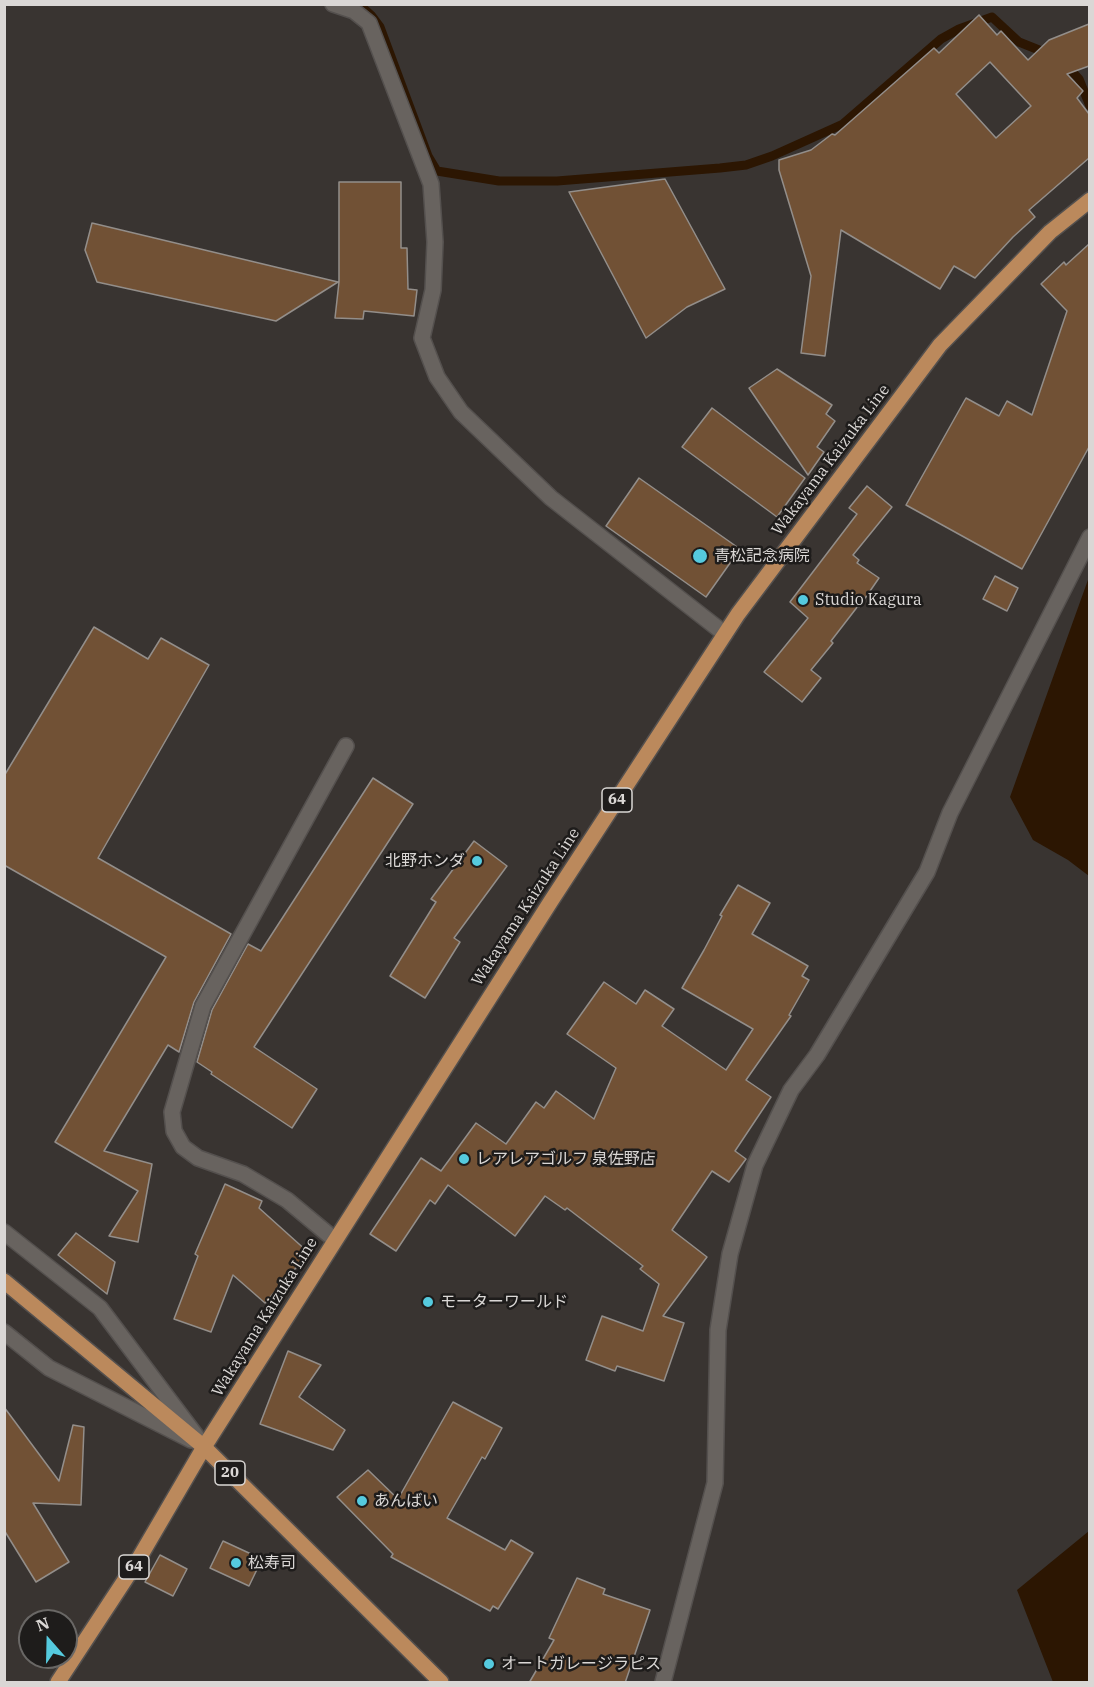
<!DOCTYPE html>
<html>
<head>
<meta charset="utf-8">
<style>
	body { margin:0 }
	#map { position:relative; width:1094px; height:1687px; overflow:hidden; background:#393431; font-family:"IBM Plex Serif",serif }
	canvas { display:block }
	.frame { position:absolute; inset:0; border:6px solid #dad7d5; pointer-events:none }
	.north { position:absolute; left:18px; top:1609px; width:60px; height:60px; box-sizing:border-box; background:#1e1c1b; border:2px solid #696765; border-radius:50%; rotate:340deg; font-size:16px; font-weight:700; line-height:24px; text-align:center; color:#dad7d5 }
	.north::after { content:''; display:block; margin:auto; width:21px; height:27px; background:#55cade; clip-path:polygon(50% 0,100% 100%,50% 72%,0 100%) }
</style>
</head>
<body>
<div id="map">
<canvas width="1094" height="1687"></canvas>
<div class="frame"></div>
<div class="north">N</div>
</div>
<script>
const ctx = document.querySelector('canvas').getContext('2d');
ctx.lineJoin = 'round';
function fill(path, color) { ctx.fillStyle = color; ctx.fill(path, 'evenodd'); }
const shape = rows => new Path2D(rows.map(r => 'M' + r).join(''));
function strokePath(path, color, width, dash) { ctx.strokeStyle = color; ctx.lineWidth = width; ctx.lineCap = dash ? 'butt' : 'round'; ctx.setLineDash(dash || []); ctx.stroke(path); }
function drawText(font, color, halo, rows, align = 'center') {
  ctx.font = font + ' "IBM Plex Serif","Noto Sans JP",serif'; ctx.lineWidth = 5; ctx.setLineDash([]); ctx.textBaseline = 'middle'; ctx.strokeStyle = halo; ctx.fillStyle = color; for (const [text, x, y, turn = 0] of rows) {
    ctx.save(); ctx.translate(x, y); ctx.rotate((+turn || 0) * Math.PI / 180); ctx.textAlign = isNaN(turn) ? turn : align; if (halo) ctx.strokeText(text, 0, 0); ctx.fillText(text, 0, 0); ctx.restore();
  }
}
fill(shape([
	[1089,577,1090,876,1089,876,1068,860,1033,840,1010,797],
	[1089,1531,1089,1682,1053,1682,1017,1590]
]), '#2c1602');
strokePath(shape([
	[355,4,362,7,371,15,380,27,428,156,437,171,499,181,557,181,720,168,746,165,772,156,843,124,941,39,959,29,992,17,1019,42,1049,54],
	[1066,65,1079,79,1090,106]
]), '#2c1602', 9);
const building = shape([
	[979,15,997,35,1001,31,1028,60,1049,40,1089,24,1089,66,1067,74,1083,91,1077,98,1089,114,1089,158,1029,210,1035,217,1013,237,975,278,954,266,940,289,841,230,825,356,801,353,811,276,779,170,779,160,811,150,832,134,835,135,934,48,939,53,979,15],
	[990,62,1031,106,996,138,956,94,990,62],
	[665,179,725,289,687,307,646,338,569,192,665,179],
	[339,182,401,182,401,248,407,248,408,289,417,290,414,316,364,311,363,319,335,318,339,282,339,182],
	[92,223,338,282,276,321,97,282,85,250,92,223],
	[1089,244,1089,447,1022,569,906,505,966,398,999,416,1007,401,1032,415,1067,311,1041,284,1064,262,1066,265,1089,244],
	[777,369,832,405,826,414,835,421,817,447,824,452,808,475,749,388,777,369],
	[712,408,805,478,777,517,682,447,712,408],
	[639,478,740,549,706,597,606,526,639,478],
	[867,486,892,507,853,555,859,560,857,563,879,578,859,607,858,606,831,641,833,643,811,670,821,678,802,702,764,672,808,618,790,602,857,514,849,508,867,486],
	[995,576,1018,588,1007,611,983,599,995,576],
	[94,627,148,659,161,638,209,665,98,858,231,934,194,1002,179,1052,168,1045,104,1151,152,1164,138,1242,109,1236,138,1191,55,1142,166,957,4,865,4,776,94,627],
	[373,778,413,804,254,1047,317,1089,292,1128,211,1074,212,1072,197,1062,212,1010,248,944,261,951,373,778],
	[474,841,507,866,454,938,460,942,425,998,390,976,436,902,431,899,474,841],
	[738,885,770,903,752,934,808,966,802,976,809,980,789,1015,791,1016,746,1080,771,1097,735,1151,746,1159,729,1182,712,1171,672,1230,707,1257,663,1316,684,1323,664,1381,617,1366,615,1371,586,1360,602,1316,643,1331,659,1284,640,1269,643,1266,567,1208,565,1210,545,1196,515,1236,448,1185,435,1204,430,1200,396,1251,370,1234,421,1158,441,1171,476,1123,506,1144,536,1102,544,1108,556,1091,594,1119,616,1068,567,1034,604,982,636,1004,645,990,674,1009,662,1026,726,1070,753,1029,682,988,704,950,722,916,720,915,738,885],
	[225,1184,262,1201,259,1208,309,1253,265,1303,233,1275,211,1332,174,1319,198,1256,195,1254,225,1184],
	[76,1233,115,1262,107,1294,58,1255,76,1233],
	[288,1351,321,1365,299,1397,345,1430,333,1450,260,1424,288,1351],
	[453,1402,502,1428,485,1459,482,1457,447,1518,505,1550,511,1540,533,1553,498,1609,493,1606,490,1611,391,1557,393,1554,337,1497,368,1470,398,1499,453,1402],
	[4,1407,59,1481,73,1425,84,1427,81,1505,33,1503,69,1562,36,1582,4,1530,4,1407],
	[223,1541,262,1559,249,1586,210,1568,223,1541],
	[160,1555,187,1569,173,1596,145,1582,160,1555],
	[577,1578,605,1589,603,1594,650,1610,625,1683,529,1683,554,1640,549,1638,577,1578]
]);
fill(building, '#715135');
strokePath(building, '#938e8a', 1.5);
const minor = shape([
	[333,4,354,11,369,23,431,184,435,242,433,290,422,338,437,377,461,412,551,498,725,634],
	[4,1232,100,1308,197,1437],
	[335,1240,287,1200,243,1174,198,1158,183,1147,174,1131,172,1112,203,1006,346,746],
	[4,1332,49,1368,191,1440],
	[663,1682,715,1483,718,1330,730,1254,755,1165,791,1090,817,1055,927,872,950,813,1090,537]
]);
const major = shape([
	[4,1281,204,1447,441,1682],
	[58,1682,138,1560,204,1447,551,901,738,614,940,345,1050,232,1090,200]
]);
strokePath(minor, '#54504e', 18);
strokePath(major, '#54504e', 18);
strokePath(minor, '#68635f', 15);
strokePath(major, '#bb895c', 15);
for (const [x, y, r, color] of [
	[700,556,8,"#55cade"],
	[803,600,6,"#55cade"],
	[477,861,6,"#55cade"],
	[464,1159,6,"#55cade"],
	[428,1302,6,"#55cade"],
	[362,1501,6,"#55cade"],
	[236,1563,6,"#55cade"],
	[489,1664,6,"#55cade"]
]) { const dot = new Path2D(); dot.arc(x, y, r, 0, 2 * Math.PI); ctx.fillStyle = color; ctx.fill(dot); strokePath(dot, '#1e1c1b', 2); }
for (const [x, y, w] of [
	[617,800,30],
	[230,1473,30],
	[134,1567,30]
]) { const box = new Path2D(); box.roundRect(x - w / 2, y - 12, w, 24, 4.5); ctx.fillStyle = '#1e1c1b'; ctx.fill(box); strokePath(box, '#dad7d5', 1.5); }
drawText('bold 15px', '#dad7d5', null, [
	["64",617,800],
	["20",230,1473],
	["64",134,1567]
]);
drawText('16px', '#dad7d5', '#1e1c1b', [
	["Wakayama Kaizuka Line",831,460,-53],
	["Wakayama Kaizuka Line",526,907,-57],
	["Wakayama Kaizuka Line",265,1317,-58]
]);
drawText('16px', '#dad7d5', '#1e1c1b', [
	["青松記念病院",714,556],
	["Studio Kagura",815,600],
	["北野ホンダ",465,861,"right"],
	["レアレアゴルフ 泉佐野店",476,1159],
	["モーターワールド",440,1302],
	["あんばい",374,1501],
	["松寿司",248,1563],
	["オートガレージラピス",501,1664]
], 'left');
</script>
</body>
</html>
